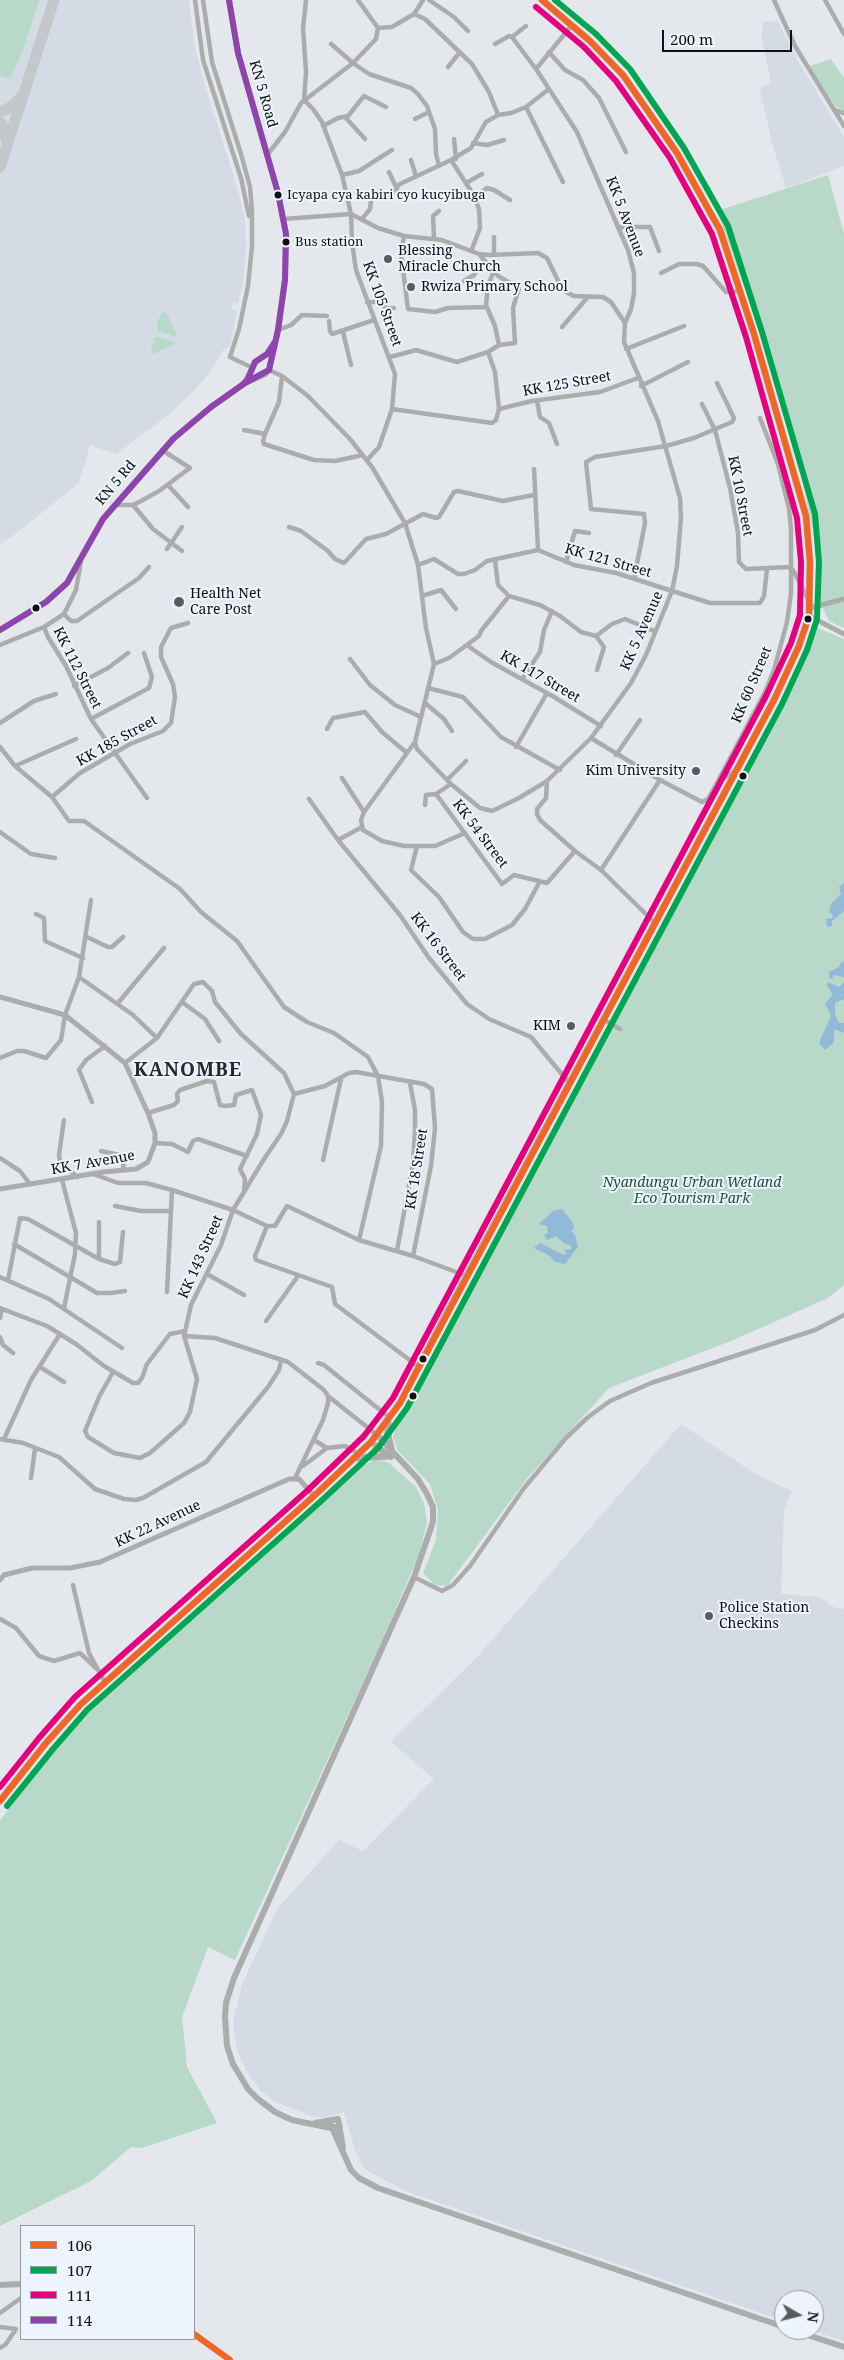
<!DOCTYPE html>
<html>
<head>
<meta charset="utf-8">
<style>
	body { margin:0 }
	#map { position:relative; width:844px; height:2360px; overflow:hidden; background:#e4e8ec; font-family:"Noto Serif",serif }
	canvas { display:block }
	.legend { position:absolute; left:20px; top:2225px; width:175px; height:115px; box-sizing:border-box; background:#eef4fd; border:1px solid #94999f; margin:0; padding:6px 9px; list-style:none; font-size:15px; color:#0e1013 }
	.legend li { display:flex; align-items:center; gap:10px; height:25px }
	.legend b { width:25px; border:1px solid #94999f }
	.north { position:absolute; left:774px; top:2290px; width:50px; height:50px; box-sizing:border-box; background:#eef4fd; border:1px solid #94999f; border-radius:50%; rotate:98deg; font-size:14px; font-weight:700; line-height:20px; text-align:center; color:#0e1013 }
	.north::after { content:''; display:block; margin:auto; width:18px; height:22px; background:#595c5f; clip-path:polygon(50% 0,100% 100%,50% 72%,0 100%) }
	.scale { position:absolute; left:662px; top:30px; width:130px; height:22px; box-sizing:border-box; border:2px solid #0e1013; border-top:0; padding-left:6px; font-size:15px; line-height:18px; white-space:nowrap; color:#0e1013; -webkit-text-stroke:4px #eef4fd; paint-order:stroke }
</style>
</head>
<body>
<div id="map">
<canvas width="844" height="2360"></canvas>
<ul class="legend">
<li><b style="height:6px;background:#f26522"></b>106</li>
<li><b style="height:6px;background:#00a651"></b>107</li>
<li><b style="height:6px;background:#e5007d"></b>111</li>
<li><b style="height:6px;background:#8e44ad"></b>114</li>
</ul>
<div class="north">N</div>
<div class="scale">200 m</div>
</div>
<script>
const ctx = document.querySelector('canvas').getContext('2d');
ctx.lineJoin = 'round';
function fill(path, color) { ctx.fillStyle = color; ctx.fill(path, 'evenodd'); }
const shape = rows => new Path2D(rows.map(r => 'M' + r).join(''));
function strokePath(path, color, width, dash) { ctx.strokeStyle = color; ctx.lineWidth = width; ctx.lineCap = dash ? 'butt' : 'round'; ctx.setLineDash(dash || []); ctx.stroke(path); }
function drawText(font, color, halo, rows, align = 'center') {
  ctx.font = font + ' "Noto Serif",serif'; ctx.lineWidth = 4; ctx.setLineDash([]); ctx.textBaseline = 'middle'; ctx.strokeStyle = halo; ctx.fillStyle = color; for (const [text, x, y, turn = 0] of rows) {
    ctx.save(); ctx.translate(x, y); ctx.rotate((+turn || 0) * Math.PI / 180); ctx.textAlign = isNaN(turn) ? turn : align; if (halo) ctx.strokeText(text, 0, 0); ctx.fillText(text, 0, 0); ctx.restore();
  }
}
fill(shape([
	[0,0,189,0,194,43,205,86,238,190,245,220,246,247,243,284,238,304,233,302,231,309,236,310,237,313,230,346,223,350,212,369,195,390,166,417,116,454,90,445,79,483,14,535,0,544],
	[778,21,798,61,844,137,844,166,786,188,772,143,760,89,771,82,761,36,763,22],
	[681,1424,757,1475,792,1491,784,1511,781,1594,820,1597,833,1607,844,1609,844,2341,811,2330,814,2330,814,2300,784,2300,784,2321,408,2192,366,2170,356,2153,344,2112,328,2117,314,2117,275,2102,260,2090,248,2074,237,2051,233,2023,242,1984,278,1908,339,1840,363,1851,434,1779,391,1742,479,1655]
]), '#d4dbe5');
fill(shape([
	[0,0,39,0,23,50,10,79,0,76],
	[831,59,844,78,844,111,835,106,823,91,810,66],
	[828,175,844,234,844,628,829,621,819,600,820,564,800,470,755,317,717,211],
	[162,311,167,314,178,337,158,331,157,324],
	[155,337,159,337,177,343,153,354,151,348],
	[815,627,844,639,844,1285,828,1298,731,1341,609,1388,529,1476,447,1586,435,1585,423,1573,436,1540,438,1510,430,1484,398,1451,393,1437,397,1423,411,1403,523,1186,769,726,789,685,811,630],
	[376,1459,389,1463,416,1487,424,1503,427,1523,419,1554,379,1648,235,1960,208,1947,182,2017,187,2067,217,2123,142,2148,131,2147,91,2181,0,2226,0,1821,61,1739,115,1688,321,1500,364,1465]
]), '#b8d8ca');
fill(shape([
	[844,883,844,911,832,921,832,926,827,927,826,919,833,918,832,913,829,913,831,904,841,894,839,887],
	[844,961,844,977,834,975,832,979,829,978,829,972,839,967,841,962],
	[828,982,839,987,844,982,844,999,835,1003,835,1014,839,1023,844,1023,844,1033,834,1029,834,1042,825,1050,819,1043,831,1016,825,1004,833,994,827,986],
	[562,1209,573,1223,574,1228,571,1231,575,1235,578,1247,565,1264,555,1262,550,1256,534,1248,540,1243,564,1255,567,1253,564,1250,571,1249,571,1245,565,1244,556,1236,547,1240,544,1235,548,1233,547,1226,539,1224,553,1211]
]), '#91bad8');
strokePath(shape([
	[0,112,11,107,21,97],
	[0,122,4,129,7,143],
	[0,167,54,0]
]), '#c4c8ca', 11);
strokePath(shape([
	[195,0,203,60,241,178,249,216],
	[203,0,212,62,241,154,250,187,252,210,252,246,248,286,239,329,230,357,253,368],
	[306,0,303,29,306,72,304,100,313,109,322,122,342,175,351,214,352,243,356,270,395,374,392,409,379,447,367,460],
	[358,0,378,28,392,27,414,14,425,19,472,64,489,92,498,115],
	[429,0,454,17,468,31],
	[774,0,795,46,844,126],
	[825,0,844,34],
	[414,14,423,0],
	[512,37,526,26],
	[331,44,353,63,376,39,378,28],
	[495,44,509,36,512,37,536,69],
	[549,52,565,70,583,80,599,98,626,152],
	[448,67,460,52],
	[526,107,563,182],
	[834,110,844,113],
	[346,118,365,139],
	[415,119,429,112],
	[323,126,338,118,348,116,364,96,386,107],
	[454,139,456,159],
	[473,143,487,145,504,140],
	[268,154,285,132,301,103,353,63,369,74,411,88,418,94,427,106,435,129,436,154,439,166],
	[411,160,416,176],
	[389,172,397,189],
	[342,175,359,171,392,150],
	[466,183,482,174],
	[475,198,487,188,494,190,510,200],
	[283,219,351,214,378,228,404,236,442,240,479,254,490,255,538,253,547,258,560,285,566,292,574,296,603,297,611,302,625,323],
	[362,219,370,209,372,193,390,195,400,184,451,160],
	[619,227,650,227,659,251],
	[404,236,401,254,408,309,435,312,448,308,486,307],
	[434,238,433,216,439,211],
	[472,249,480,228,479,209,473,194,451,160,471,148,486,122,498,115,511,113,526,107,549,89],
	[494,255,494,237],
	[493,273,488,286,486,305,495,326,499,345],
	[661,273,679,264,697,264,703,266,726,292,741,291],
	[464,281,474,275,484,260],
	[367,302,377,302,389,309,394,308],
	[329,321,330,331,332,334,374,320],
	[562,327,587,298],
	[278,330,291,325,302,315,327,316],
	[343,332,351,365],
	[626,349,684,326],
	[488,352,495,372,499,409],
	[390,357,416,350,457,362,488,352,499,345,515,343,513,308,519,288,498,276,479,254],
	[269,370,282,376,308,396,350,439,372,467,405,523,418,565,426,628,434,664,415,742,417,749,451,784,480,808,492,811,519,798,547,781,591,738,631,683,646,655,672,591,677,566,681,518,680,498,658,421,624,342,625,323,631,309,634,293,634,273,628,250,577,132,536,69,572,25],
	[641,386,688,362],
	[537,401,540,417,549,423,557,444],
	[702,404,715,430,730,488,738,533,739,562,746,569,789,567,793,570,809,601],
	[392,409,492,423,496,420,499,409,532,401,600,392,638,378],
	[244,430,265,434,279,402,282,376],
	[265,434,263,441,264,444,314,460,335,461,363,455],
	[168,485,188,507],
	[114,505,133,505,141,501,159,491,190,468,162,450],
	[133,505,153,529,182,551],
	[289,527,301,531,328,551,335,559,344,563,366,539,386,534,423,514,436,518,439,517,454,492,458,491,503,501,534,495],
	[167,549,182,527],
	[538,550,574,565,616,573,710,603,760,603,764,596,767,569],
	[495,559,498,585,509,596,540,605,560,616,581,632,596,636,612,624,625,619,654,631],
	[566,562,575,531,589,533],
	[418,565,434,559,458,574,464,574,475,570,487,561,538,550,534,469],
	[634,579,645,523,644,514,591,509,586,462,595,457,666,446,694,438,732,422,734,418,717,383],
	[422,596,441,590,456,609],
	[64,614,76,590,81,561],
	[44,627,48,637,66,666,91,719,147,798],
	[596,636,604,647,597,670],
	[0,645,44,627,64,614,71,621,77,621,139,578,149,567],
	[468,646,491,662,554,697,601,726],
	[350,659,370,685,395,705,421,717],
	[434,664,449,658,479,636,481,631,509,596],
	[522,679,540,652,544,630,552,611],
	[74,686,108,668,128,653],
	[428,688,463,697,501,737,560,770],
	[425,703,444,719,452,731],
	[91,719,149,688,152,677,144,653],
	[0,723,34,701,56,694],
	[327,729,333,718,365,712,382,732,407,753],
	[591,738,660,780,601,870],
	[415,742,364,812,361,820,363,830,382,841,404,846,435,846,465,833],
	[0,747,15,766,52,797,69,821,84,821,180,889,201,912,237,941,284,1007,307,1022,334,1033,368,1057,378,1076,382,1102,381,1146,359,1240],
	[516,747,547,693],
	[616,755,640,720],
	[15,766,76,739],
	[342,778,364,812],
	[447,780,466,761],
	[660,780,702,802,708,799,718,781,734,772],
	[718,781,765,692,774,670,787,622,791,593,791,529,789,509,778,464,760,418],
	[436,794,502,884,514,875,547,883,575,851,540,820,537,814,537,809,546,798,547,781],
	[52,797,80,773,130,744,163,731,171,723,175,697,173,684,161,657,161,647,171,628,188,623],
	[309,799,338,840,400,915,429,958,467,1004,489,1019,531,1037,570,1084],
	[425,805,426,795,436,794,451,784],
	[0,832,31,854,55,858],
	[338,840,362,827],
	[417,846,411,870,439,897,463,932,473,939,485,939,512,925,525,909,539,883],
	[575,851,601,870,655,923],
	[36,914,44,918,45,941,83,958],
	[87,937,108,947,112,947,123,937],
	[79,977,133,1015,157,1038],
	[182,1002,205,1019,219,1041],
	[118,1003,164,948],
	[604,1020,620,1029],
	[0,1058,17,1051,24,1051,46,1058,61,1040,65,1015,79,977,91,900],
	[125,1063,157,1038,194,984,203,982,212,991,215,1002,241,1034,284,1073,294,1094],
	[294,1094,325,1086,349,1073,356,1072,424,1084,432,1089,435,1128,431,1166,413,1256],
	[92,1102,79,1070,86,1060,105,1046],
	[148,1113,174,1105,178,1101,177,1094,180,1090,207,1081,214,1082,220,1105,225,1106,234,1105,236,1095,252,1090,261,1115,257,1134,240,1169,245,1179,244,1192],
	[64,1120,59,1155,60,1162,77,1177],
	[155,1143,172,1144,188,1152,193,1141,198,1139,247,1156],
	[101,1151,124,1156,123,1170],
	[0,1158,20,1171,30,1184],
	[323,1160,341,1079],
	[93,1174,118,1183,146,1183,172,1190,233,1210,267,1226,255,1256,256,1260,332,1287,335,1304,419,1367],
	[62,1180,76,1233,75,1254,64,1308],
	[115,1206,141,1211,171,1211],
	[267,1226,275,1226,287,1206,359,1240,413,1256,467,1276],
	[14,1244,97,1293,111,1293,125,1291],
	[397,1251,413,1163,415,1130,415,1110,410,1083],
	[99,1259,99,1222],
	[207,1274,244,1295],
	[0,1277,49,1299,122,1348],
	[8,1280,20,1218,28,1219,99,1259,115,1264,120,1262,123,1232],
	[167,1292,172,1190],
	[0,1308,47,1326,76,1344,104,1366,133,1383,138,1383,142,1378,147,1364,170,1334,185,1331],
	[0,1318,2,1309],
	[266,1321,298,1276],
	[184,1336,215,1338,288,1362,324,1390,328,1396,328,1403,323,1420,295,1478],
	[0,1337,3,1345,13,1353],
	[318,1363,324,1365,390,1418],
	[40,1367,64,1382],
	[113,1372,99,1397,85,1431,88,1437,114,1453,140,1458,150,1453,184,1423,190,1412,197,1379,184,1336,191,1305,221,1245,233,1210,264,1159,281,1134,287,1121,294,1094],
	[328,1396,377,1435],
	[0,1439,23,1443,59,1457,95,1489,124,1499,136,1500,143,1498,206,1462,268,1387,279,1370,281,1361],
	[4,1439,31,1380,60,1334],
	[314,1440,327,1448],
	[303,1466,327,1448,345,1446,359,1454],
	[31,1478,35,1449],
	[414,1577,442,1591,453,1585,470,1566,524,1488,566,1438,587,1418,610,1401,651,1383,815,1330,844,1315],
	[73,1585,89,1653,104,1681],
	[0,1619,16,1628,39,1656,54,1661,80,1653,96,1668],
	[0,2313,21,2298],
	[0,2327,16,2329,6,2344,0,2348]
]), '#adacac', 4.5);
strokePath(shape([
	[810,608,844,599],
	[809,616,844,634],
	[0,997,65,1015,125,1063,148,1113,155,1133,155,1143,148,1162,136,1169,103,1172,0,1189],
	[0,1580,4,1575,32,1568,70,1568,100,1562,289,1479,299,1479,314,1496]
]), '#adacac', 5);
strokePath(shape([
	[245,383,255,362,267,354,272,347],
	[0,630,46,602,67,583,103,519,173,439,211,407,245,383,265,374,269,370,278,330,285,280,286,234,278,193,238,53,229,0],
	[371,1442,391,1457],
	[329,2121,351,2170,359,2178,378,2188,784,2327],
	[315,2123,338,2119,343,2148],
	[340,2126,331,2128,292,2120,275,2112,258,2099,248,2089,233,2064,227,2046,225,2016,226,2003,234,1978,414,1577,433,1522,433,1507,427,1494,418,1479,377,1435],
	[0,2285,21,2284],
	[792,2330,844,2347],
	[194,2334,230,2360]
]), '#abacac', 6);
strokePath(shape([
	[388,1422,388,1435,392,1453],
	[354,1458,389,1456],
	[0,1801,46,1743,81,1704,314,1496,371,1442,400,1403,443,1320,774,700,799,646,809,616,810,562,806,516,754,334,720,230,677,153,623,75,590,41,542,0]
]), '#acacae', 7);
strokePath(shape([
	[0,1801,46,1743,81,1704,314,1496,371,1442,400,1403,774,700,799,646,809,616,810,562,806,516,754,334,720,230,677,153,623,75,590,41,542,0],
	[194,2334,230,2360]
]), '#f26522', 6);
strokePath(shape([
	[7,1806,53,1749,87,1710,320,1502,378,1448,407,1408,782,704,807,650,817,619,819,562,815,514,762,332,728,226,684,148,630,69,596,34,555,0]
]), '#00a651', 6);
strokePath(shape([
	[0,1787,39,1738,75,1697,308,1490,364,1436,393,1398,766,696,791,643,800,615,801,562,797,518,746,337,712,234,670,158,616,81,584,47,536,7]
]), '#e5007d', 6);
strokePath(shape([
	[241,386,248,379,255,362,267,354,274,343],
	[0,630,46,602,67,583,103,519,173,439,211,407,245,383,269,370,278,330,285,280,286,234,278,193,238,53,229,0]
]), '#8e44ad', 6);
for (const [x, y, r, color] of [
	[278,195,4.5,"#0e1013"],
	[286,242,4.5,"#0e1013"],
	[388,259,5,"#595c5f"],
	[411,287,5,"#595c5f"],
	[179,602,6,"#595c5f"],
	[36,608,4.5,"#0e1013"],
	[808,619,4.5,"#0e1013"],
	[696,771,5,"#595c5f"],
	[743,776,4.5,"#0e1013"],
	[571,1026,5,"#595c5f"],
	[423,1359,4.5,"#0e1013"],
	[413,1396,4.5,"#0e1013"],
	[709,1616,5,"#595c5f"]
]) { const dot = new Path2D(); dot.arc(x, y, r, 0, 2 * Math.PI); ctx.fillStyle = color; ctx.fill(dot); strokePath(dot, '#eef4fd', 2); }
drawText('13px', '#0e1013', '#eef4fd', [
	["Icyapa cya kabiri cyo kucyibuga",287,195],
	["Bus station",295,242]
], 'left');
drawText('14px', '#0e1013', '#eef4fd', [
	["KN 5 Road",263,94,74],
	["KK 5 Avenue",625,217,69],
	["KK 105 Street",382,304,70],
	["KK 125 Street",567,384,-10],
	["KN 5 Rd",116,483,-50],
	["KK 10 Street",740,496,79],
	["KK 121 Street",608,561,16],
	["KK 5 Avenue",642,631,-66],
	["KK 112 Street",77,668,63],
	["KK 117 Street",540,677,30],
	["KK 60 Street",752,685,-67],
	["KK 185 Street",117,741,-29],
	["KK 54 Street",480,834,53],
	["KK 16 Street",438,947,53],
	["KK 7 Avenue",93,1163,-10],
	["KK 18 Street",417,1169,-81],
	["KK 143 Street",201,1257,-66],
	["KK 22 Avenue",158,1524,-25]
]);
drawText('14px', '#0e1013', '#eef4fd', [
	["Blessing",398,251],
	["Miracle Church",398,267],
	["Rwiza Primary School",421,287],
	["Health Net",190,594],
	["Care Post",190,610],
	["Kim University",686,771,"right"],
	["KIM",561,1026,"right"],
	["Police Station",719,1608],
	["Checkins",719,1624]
], 'left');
drawText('italic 14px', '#1b513b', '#eef4fd', [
	["Nyandungu Urban Wetland",692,1183],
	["Eco Tourism Park",692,1199]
]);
ctx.letterSpacing = '1px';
drawText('bold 19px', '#252a30', '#eef4fd', [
	["KANOMBE",188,1071]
]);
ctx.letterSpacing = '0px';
</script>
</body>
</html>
